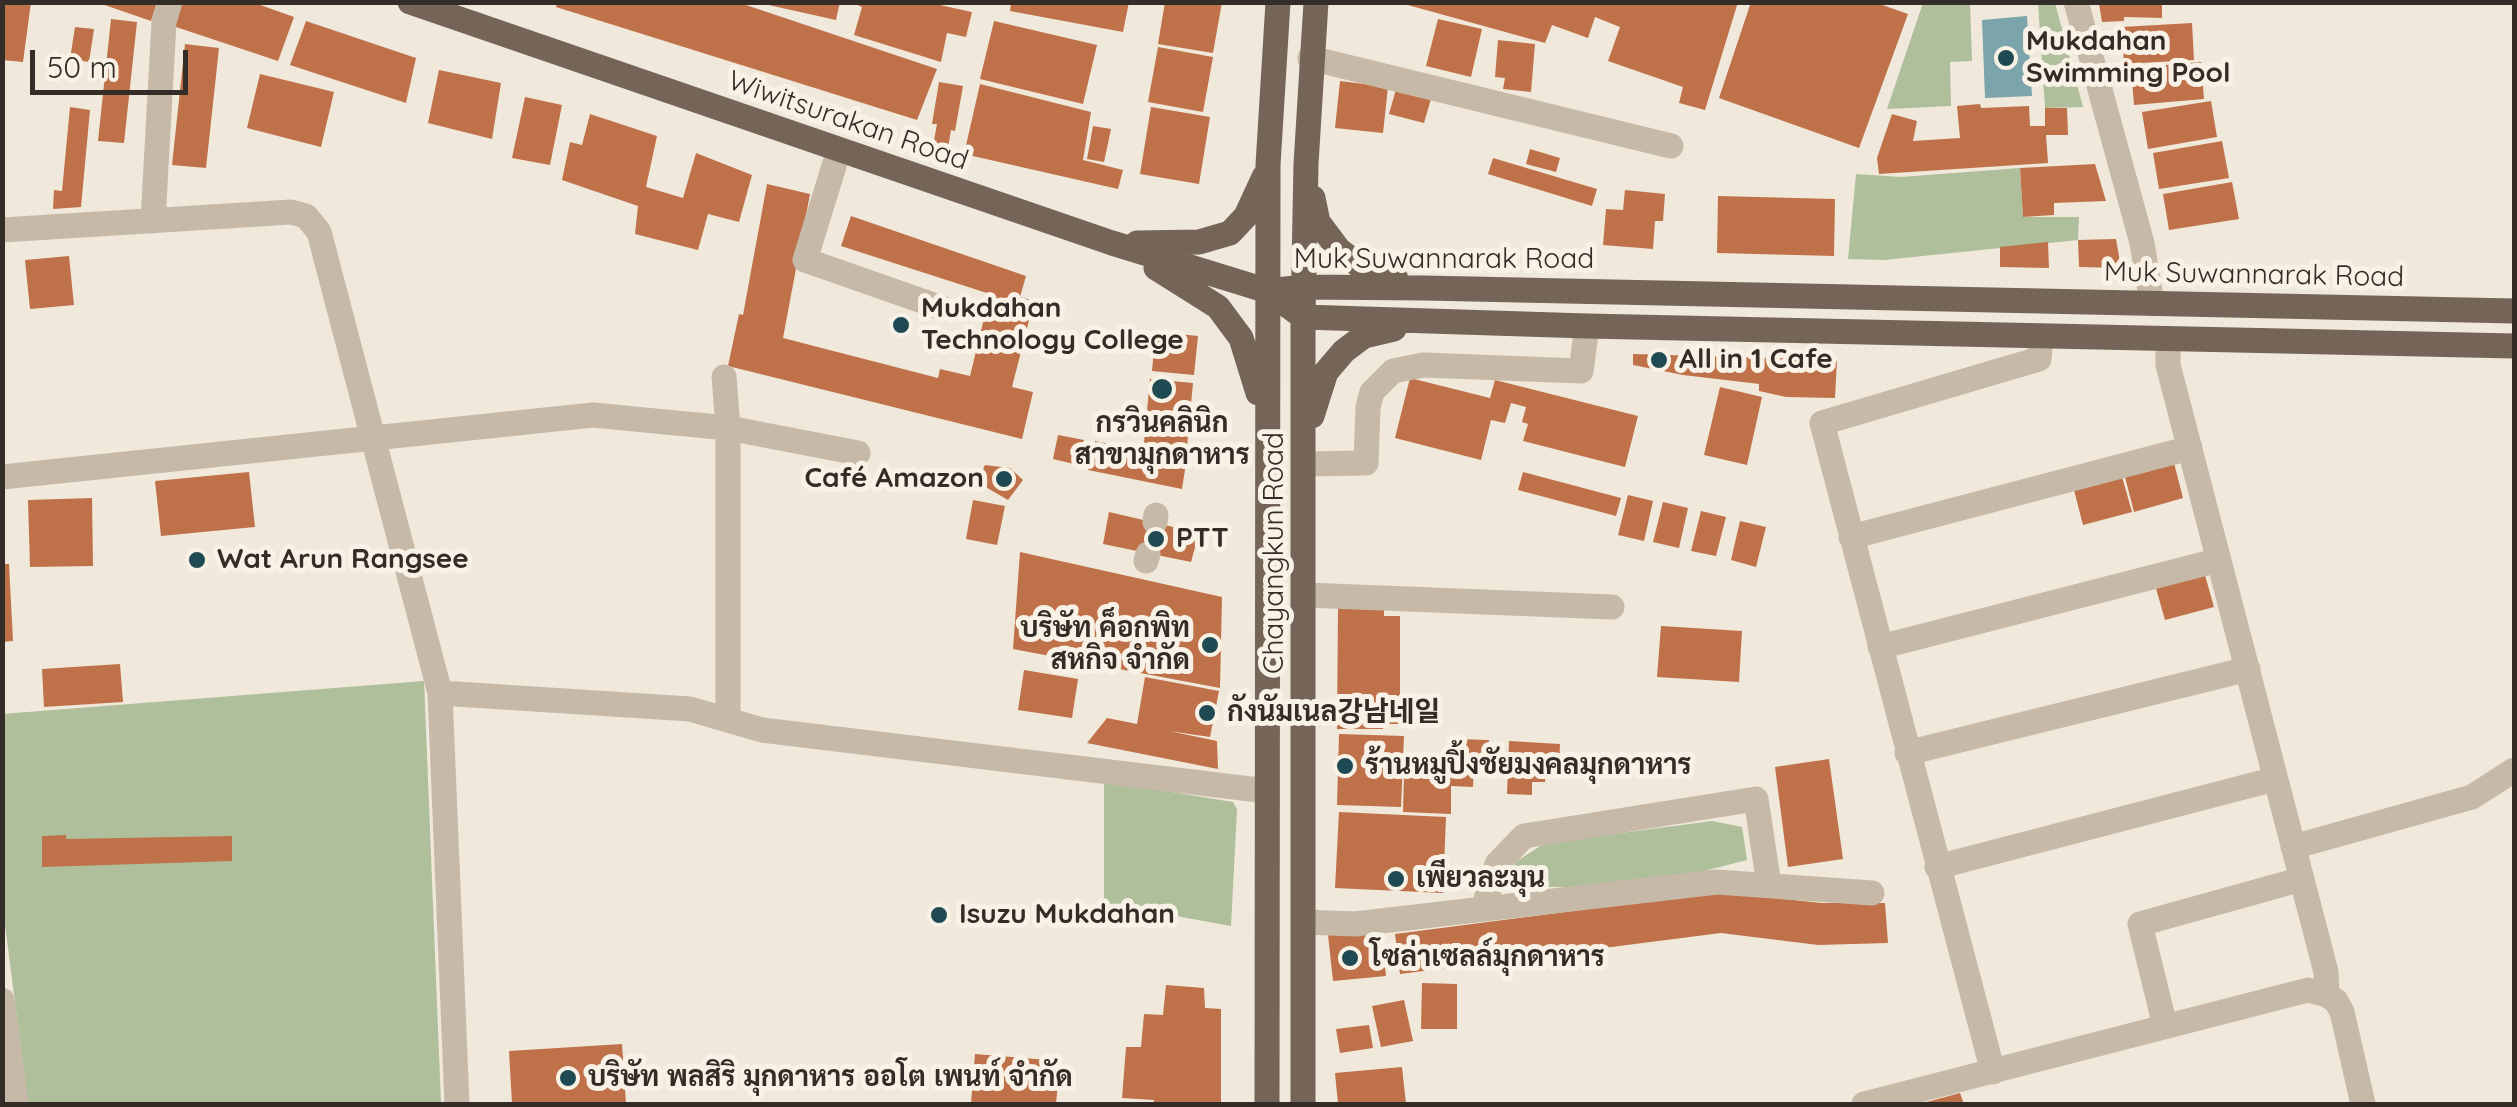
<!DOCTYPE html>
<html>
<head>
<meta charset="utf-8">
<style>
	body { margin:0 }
	#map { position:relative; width:2517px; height:1107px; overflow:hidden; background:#f0e8da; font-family:Quicksand,sans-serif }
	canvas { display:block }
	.frame { position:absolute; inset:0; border:5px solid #342d27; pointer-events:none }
	.scale { position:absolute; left:30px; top:50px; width:158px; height:45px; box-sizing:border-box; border:5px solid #342d27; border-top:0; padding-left:12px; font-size:30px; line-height:35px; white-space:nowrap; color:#342d27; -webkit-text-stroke:8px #f8f2e6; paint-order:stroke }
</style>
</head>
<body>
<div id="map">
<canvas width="2517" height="1107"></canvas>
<div class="frame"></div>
<div class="scale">50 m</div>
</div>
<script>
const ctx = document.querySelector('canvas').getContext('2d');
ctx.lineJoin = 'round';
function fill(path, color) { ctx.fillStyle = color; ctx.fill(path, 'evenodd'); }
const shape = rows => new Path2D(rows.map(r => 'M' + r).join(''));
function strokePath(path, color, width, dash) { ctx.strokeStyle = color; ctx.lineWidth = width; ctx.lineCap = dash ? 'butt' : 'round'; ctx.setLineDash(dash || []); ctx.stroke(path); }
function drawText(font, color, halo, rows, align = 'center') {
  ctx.font = font + ' Quicksand,"Noto Sans KR",Sarabun,sans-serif'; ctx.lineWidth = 10; ctx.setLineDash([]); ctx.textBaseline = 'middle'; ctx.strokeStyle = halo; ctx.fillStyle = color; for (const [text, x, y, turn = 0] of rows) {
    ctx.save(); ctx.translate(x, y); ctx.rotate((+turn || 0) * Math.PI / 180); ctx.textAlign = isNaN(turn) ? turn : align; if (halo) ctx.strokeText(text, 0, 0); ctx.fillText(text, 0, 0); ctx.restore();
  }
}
fill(shape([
	[1923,3,2009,3,1970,4,1972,61,1950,62,1951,106,1887,109],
	[2038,3,2055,3,2083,107,2045,108],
	[2020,168,2023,217,2079,217,2078,240,1884,260,1848,259,1856,174,1901,177],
	[424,681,441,1104,28,1104,3,909,2,714],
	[1104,781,1233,802,1237,809,1231,926,1104,903],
	[1712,821,1742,827,1747,860,1677,878,1590,887,1524,887,1512,868,1517,861,1545,843]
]), '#afbe9b');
fill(shape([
	[2027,16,2032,96,1985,98,1982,20]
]), '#7ba4ab');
fill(shape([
	[2,2,31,2,23,62,2,60],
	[96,2,157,2,151,21],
	[177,2,252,2,294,17,278,61,170,25],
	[557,2,737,2,937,69,917,120,556,7],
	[755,2,840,2,836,20],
	[850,2,926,2,972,12,966,37,947,33,941,62,854,35,862,7],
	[1011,2,1129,2,1123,32,1010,11],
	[1165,2,1222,2,1213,53,1158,44],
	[1397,2,1738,2,1705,110,1679,103,1683,87,1608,61,1620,27,1595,17,1588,38,1552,25,1545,43],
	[1751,2,1874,2,1908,14,1859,148,1719,98],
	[2162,2,2162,18,2124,17,2124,21,2102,22,2099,4],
	[111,19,137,22,124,143,98,141],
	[1438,19,1482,29,1471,77,1426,66],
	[306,21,416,58,406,103,290,65],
	[994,21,1097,45,1083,104,980,79],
	[2192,23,2194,60,2124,64,2122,27],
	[75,27,94,29,89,62,70,59],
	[1498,40,1535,44,1531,92,1503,89,1505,78,1495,77],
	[185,44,219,48,206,168,172,165],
	[1158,47,1213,57,1203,112,1148,102],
	[2201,62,2204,99,2134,105,2131,68],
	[439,70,501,83,492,139,428,123],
	[260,74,334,92,321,147,247,128],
	[1340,81,1388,87,1383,133,1335,128],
	[939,82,963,86,955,131,951,130,948,148,933,146,937,124,932,124],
	[980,84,1091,112,1083,160,1123,170,1118,189,964,154],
	[1396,89,1431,99,1424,123,1389,114],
	[525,97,562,105,550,165,512,158],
	[2211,101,2217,137,2148,149,2142,112],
	[1980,104,1981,108,2029,106,2030,126,2045,126,2045,108,2067,108,2068,135,2046,135,2048,163,1879,174,1877,158,1892,114,1917,121,1913,141,1960,138,1957,106],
	[70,107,90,110,81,207,53,209,54,190,62,191],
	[1151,107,1210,117,1199,184,1140,174],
	[590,114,657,136,646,187,683,198,696,153,752,175,739,222,708,214,698,250,635,234,638,206,562,180,570,142,582,145],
	[1093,126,1111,129,1104,162,1087,159],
	[2222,141,2229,178,2159,189,2153,153],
	[1530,149,1560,158,1556,172,1526,164],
	[1493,158,1597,189,1592,206,1488,174],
	[2095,164,2106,201,2054,203,2054,215,2023,217,2020,168],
	[2232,182,2239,219,2169,230,2163,194],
	[767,184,810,194,783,338,938,378,940,369,970,376,990,294,841,246,851,216,1026,276,1020,297,1034,301,1012,387,1033,392,1022,439,728,366,739,314,743,315],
	[1625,190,1665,194,1663,221,1655,221,1653,249,1603,245,1606,209,1623,210],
	[1718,196,1835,199,1834,256,1717,253],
	[2116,239,2121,268,2079,267,2078,240],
	[2048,242,2049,268,2000,267,2000,247],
	[69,256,74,305,30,309,25,260],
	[1160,332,1198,336,1194,375,1152,371,1155,338,1160,338],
	[1633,354,1837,360,1835,398,1786,397,1759,391,1759,384,1683,375,1633,365],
	[1410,378,1490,398,1495,380,1638,416,1625,467,1523,441,1528,424,1522,422,1526,407,1511,403,1505,423,1491,420,1481,460,1395,438],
	[1150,379,1193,383,1187,447,1144,443],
	[1720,387,1762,397,1747,465,1704,455],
	[1058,435,1084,440,1078,465,1053,459],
	[1095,441,1142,451,1147,456,1186,463,1182,489,1088,470],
	[2173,459,2183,498,2134,512,2125,477],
	[985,465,1010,468,1023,480,1008,500,977,482],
	[249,472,255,527,161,536,155,481],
	[1523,472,1621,498,1616,516,1518,490],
	[2121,473,2132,512,2083,525,2074,490],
	[1628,495,1653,501,1644,541,1618,535],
	[92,498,93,566,30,567,28,500],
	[973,500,1005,506,997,545,966,539],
	[1663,502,1688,508,1679,548,1653,542],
	[1701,511,1726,517,1716,556,1691,551],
	[1109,512,1199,533,1191,562,1103,544],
	[1740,521,1766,527,1756,567,1731,560],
	[1020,552,1222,597,1220,688,1013,649],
	[2,564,9,564,13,641,2,642],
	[2203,568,2214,607,2165,620,2155,585],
	[1338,608,1384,609,1384,616,1400,616,1400,724,1383,724,1383,729,1337,729],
	[1661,626,1742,631,1739,682,1657,677],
	[120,664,123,702,44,707,42,669],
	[1024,670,1078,679,1072,718,1018,710],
	[1145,677,1219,691,1210,737,1169,731,1217,741,1218,769,1087,743,1107,718,1137,724],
	[1339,734,1404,736,1401,807,1337,805],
	[1454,739,1489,740,1487,766,1474,765,1473,787,1451,786,1451,814,1403,812,1404,773,1453,774],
	[1509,741,1560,744,1559,770,1546,769,1545,782,1532,782,1532,795,1507,794],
	[1829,759,1843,859,1788,867,1775,767],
	[1339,812,1446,817,1443,893,1335,888],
	[66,835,66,839,232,836,232,861,42,867,42,836],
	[1720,892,1821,903,1885,903,1888,943,1818,945,1721,933,1400,974,1395,934],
	[1381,929,1386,976,1333,981,1328,935],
	[1422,983,1457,984,1457,1029,1421,1029],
	[1166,985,1204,988,1205,1008,1221,1009,1221,1104,1154,1104,1154,1100,1122,1098,1126,1047,1141,1047,1144,1014,1163,1015],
	[1404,1000,1413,1041,1381,1047,1372,1006],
	[1369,1025,1373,1048,1340,1053,1336,1029],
	[622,1044,626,1104,512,1104,509,1051],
	[975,1054,1060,1061,1056,1104,971,1104],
	[1402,1067,1406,1104,1338,1104,1335,1073],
	[1960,1093,1964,1104,1924,1104,1923,1103]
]), '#bf7249');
strokePath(shape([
	[2076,2,2142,243,2152,303],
	[1310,58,1671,146],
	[839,150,805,260,942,308],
	[153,221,164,22,170,2],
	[2,230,291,212,306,216,319,232,440,693,457,1104],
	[2168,339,2168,365,2326,972,2327,995],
	[724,377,728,428,728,720],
	[1304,464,1366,463,1368,407,1372,392,1393,371,1423,365,1581,371,1587,326],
	[2,477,593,415,728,428,858,453],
	[1155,522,1156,515],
	[1851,537,2190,448],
	[1146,561,1148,554],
	[1305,595,1612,607],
	[1880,647,2219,560],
	[440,693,690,709,762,730,1267,791],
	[1907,753,2248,669],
	[2293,847,2472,797,2514,770],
	[1937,867,2275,779],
	[1483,909,1497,864,1524,836,1756,799,1769,885],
	[1304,922,1355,924,1717,882,1872,893],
	[2,1000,16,1104],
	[2165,1026,2140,924,2302,879],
	[1993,1072,1822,423,2039,359,2041,336],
	[1864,1104,2308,990,2327,995,2336,1001,2342,1012,2363,1104]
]), '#c7b9a7', 25);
strokePath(shape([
	[410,2,1112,243,1268,291,1303,317,1587,326,2514,346],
	[1313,198,1318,222,1339,250,1364,269,1396,279],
	[1137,243,1199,242,1230,233,1246,216,1264,177],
	[1156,268,1218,307,1241,338,1258,393],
	[1268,291,1304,287,1424,288,2514,311],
	[1312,416,1326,372,1344,351,1364,336,1394,329],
	[1267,1104,1268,165,1278,2],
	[1303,1104,1303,317,1306,164,1316,2]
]), '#756559', 25);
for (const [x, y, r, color] of [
	[2006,58,10,"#1f4a53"],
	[901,325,10,"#1f4a53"],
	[1659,360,10,"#1f4a53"],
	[1162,389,12,"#1f4a53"],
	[1004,479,10,"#1f4a53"],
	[1156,539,10,"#1f4a53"],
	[197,560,10,"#1f4a53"],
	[1210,645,10,"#1f4a53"],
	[1207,713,10,"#1f4a53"],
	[1345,766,10,"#1f4a53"],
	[1396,879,10,"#1f4a53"],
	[939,915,10,"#1f4a53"],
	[1350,958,10,"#1f4a53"],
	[568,1078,10,"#1f4a53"]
]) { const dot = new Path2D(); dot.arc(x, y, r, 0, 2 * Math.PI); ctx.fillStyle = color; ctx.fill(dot); strokePath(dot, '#f8f2e6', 4); }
drawText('bold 28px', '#342d27', '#f8f2e6', [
	["Mukdahan",2026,42],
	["Swimming Pool",2026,74],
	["Mukdahan",921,309],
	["Technology College",921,341],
	["All in 1 Cafe",1679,360],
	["กรวินคลินิก",1162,424,"center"],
	["สาขามุกดาหาร",1162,456,"center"],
	["Café Amazon",984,479,"right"],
	["PTT",1176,539],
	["Wat Arun Rangsee",217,560],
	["บริษัท ค็อกพิท",1190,629,"right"],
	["สหกิจ จำกัด",1190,661,"right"],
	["กังนัมเนล강남네일",1227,713],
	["ร้านหมูปิ้งชัยมงคลมุกดาหาร",1365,766],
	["เพียวละมุน",1416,879],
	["Isuzu Mukdahan",959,915],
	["โซล่าเซลล์มุกดาหาร",1370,958],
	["บริษัท พลสิริ มุกดาหาร ออโต เพนท์ จำกัด",588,1078]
], 'left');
drawText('28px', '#342d27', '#f8f2e6', [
	["Wiwitsurakan Road",848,121,19],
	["Muk Suwannarak Road",1444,260],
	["Muk Suwannarak Road",2254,275,1],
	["Chayangkun Road",1275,553,-90]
]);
</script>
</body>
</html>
